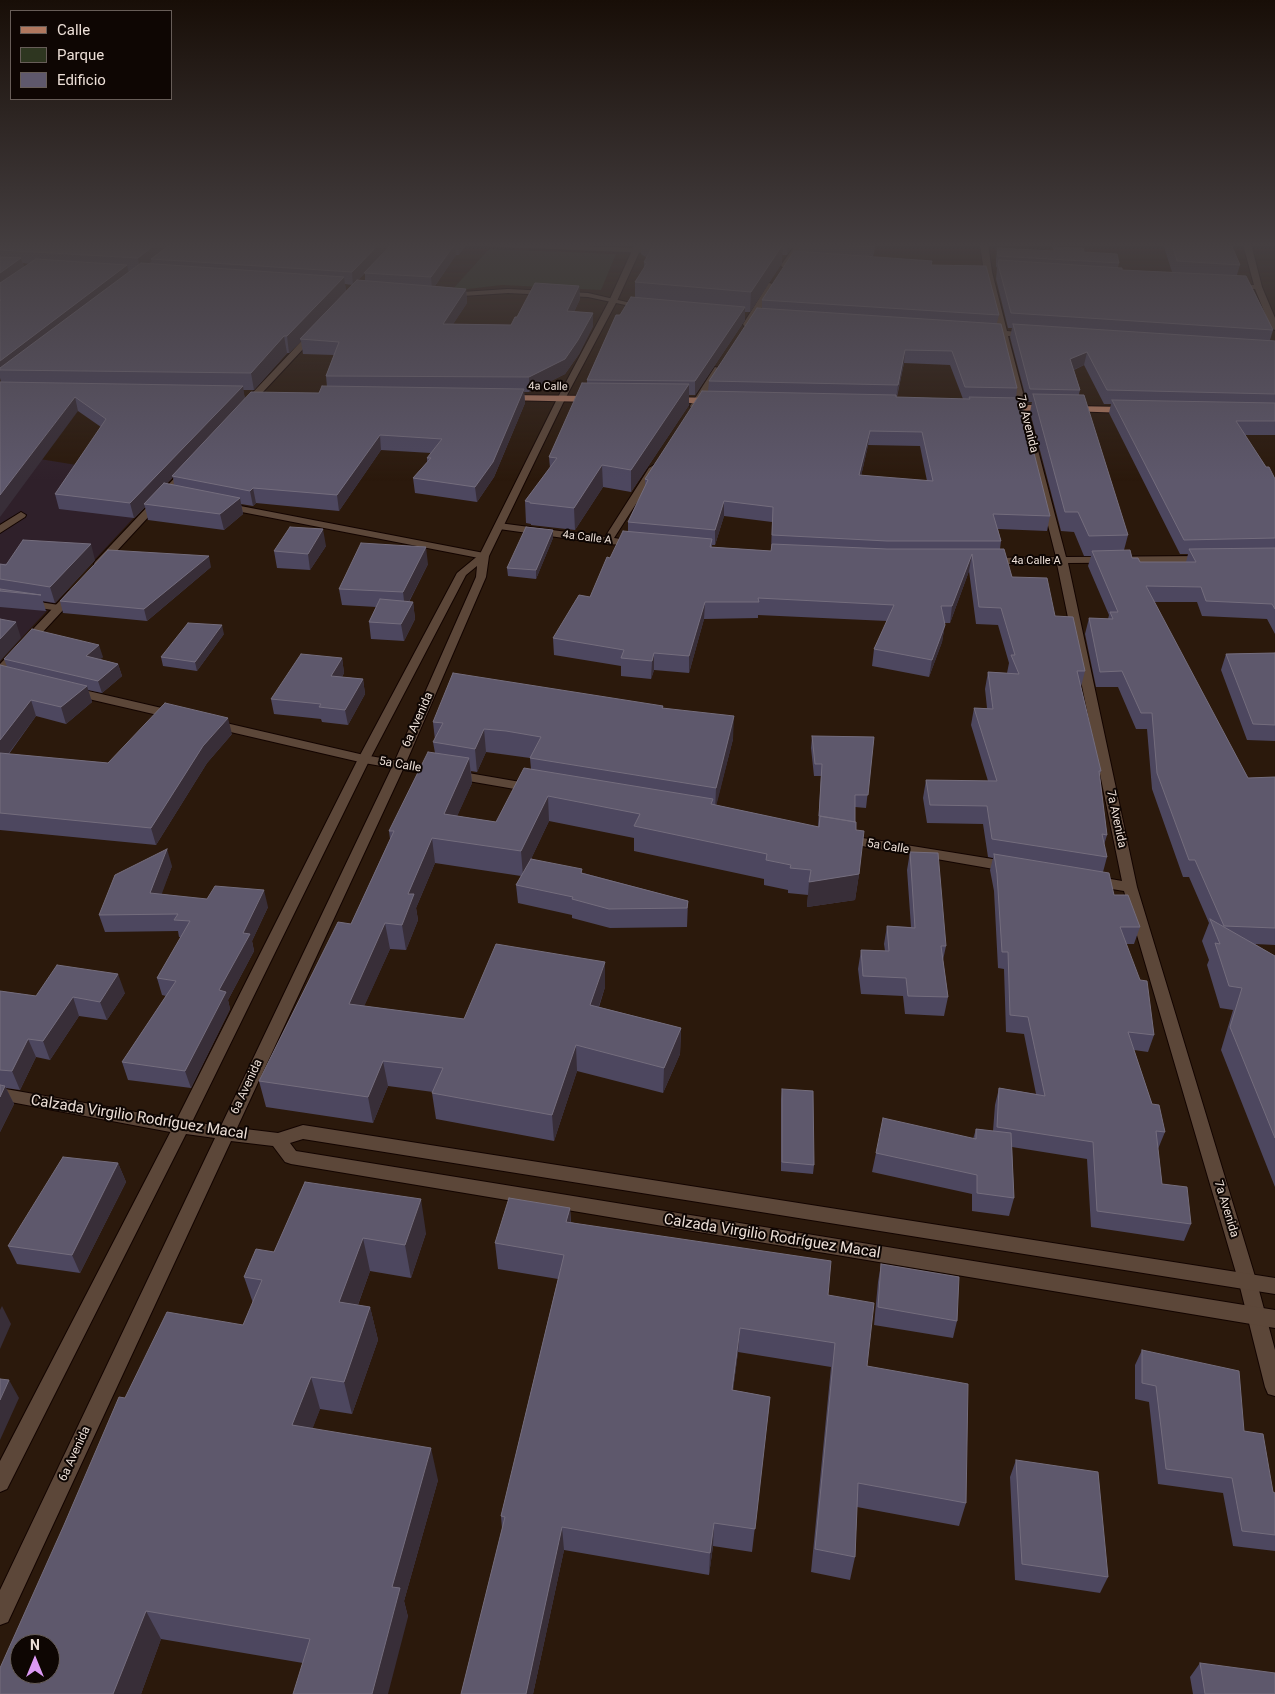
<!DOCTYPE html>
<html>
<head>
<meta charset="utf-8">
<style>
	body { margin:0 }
	#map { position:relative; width:1275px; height:1694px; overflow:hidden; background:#2b190c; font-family:Roboto,sans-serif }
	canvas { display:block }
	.legend { position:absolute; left:10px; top:10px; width:162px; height:90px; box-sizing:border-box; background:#0e0603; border:1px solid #675d58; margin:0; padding:6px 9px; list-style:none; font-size:15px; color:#ecdfd7 }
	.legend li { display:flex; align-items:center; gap:10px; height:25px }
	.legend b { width:25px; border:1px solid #675d58 }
	.north { position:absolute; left:10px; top:1634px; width:50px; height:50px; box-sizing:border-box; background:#0e0603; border:1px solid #675d58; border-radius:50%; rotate:0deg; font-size:14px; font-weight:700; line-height:20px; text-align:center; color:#ecdfd7 }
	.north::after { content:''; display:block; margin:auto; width:18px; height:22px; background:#dc99f4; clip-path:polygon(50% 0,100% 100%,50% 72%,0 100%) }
</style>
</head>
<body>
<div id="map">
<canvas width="1275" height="1694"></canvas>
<ul class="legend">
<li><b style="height:6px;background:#b0785f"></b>Calle</li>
<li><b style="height:14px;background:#2e3620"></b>Parque</li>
<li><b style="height:14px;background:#5e586c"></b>Edificio</li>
</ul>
<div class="north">N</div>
</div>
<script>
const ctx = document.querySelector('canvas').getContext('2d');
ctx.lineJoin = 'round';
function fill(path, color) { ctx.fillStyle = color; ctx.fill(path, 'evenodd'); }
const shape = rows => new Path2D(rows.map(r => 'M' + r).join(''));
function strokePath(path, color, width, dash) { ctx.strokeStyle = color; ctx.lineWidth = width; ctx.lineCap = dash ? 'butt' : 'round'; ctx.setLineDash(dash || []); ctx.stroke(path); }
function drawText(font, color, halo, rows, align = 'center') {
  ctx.font = font + ' Roboto,sans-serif'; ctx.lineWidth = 4; ctx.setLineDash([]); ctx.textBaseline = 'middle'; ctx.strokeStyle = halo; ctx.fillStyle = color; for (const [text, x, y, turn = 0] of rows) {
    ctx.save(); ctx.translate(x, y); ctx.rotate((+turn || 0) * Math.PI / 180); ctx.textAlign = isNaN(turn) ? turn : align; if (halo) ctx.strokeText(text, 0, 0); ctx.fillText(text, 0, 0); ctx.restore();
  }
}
fill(shape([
	[0,405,9,454,169,480,0,661]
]), '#2f202a');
fill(shape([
	[489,249,616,254,601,290,502,285,451,291]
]), '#2e3620');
const service = shape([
	[21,512,26,515,25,517,0,533,0,525,21,512],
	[0,596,59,605,65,608,59,611,0,602,0,596]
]);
const minor = shape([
	[476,244,530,244,650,249,654,251,650,253,480,246,476,244],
	[796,244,804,244,788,267,782,267,781,265,796,244],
	[980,244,988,244,992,272,1007,331,1028,333,1032,335,1028,337,1008,336,1066,557,1204,556,1209,559,1204,562,1068,563,1137,887,1257,1283,1275,1350,1275,1396,1268,1394,1265,1387,1239,1283,1124,891,1094,886,1089,884,1087,881,1089,878,1094,876,1122,881,1057,564,990,564,985,561,990,558,1056,557,1000,335,985,334,981,332,985,330,999,331,984,272,980,244],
	[1243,244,1251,244,1262,287,1275,318,1275,330,1271,328,1255,289,1233,288,1229,286,1233,284,1254,285,1243,244],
	[769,283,776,285,750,326,744,326,743,324,769,283],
	[508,289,588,293,648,307,644,309,588,297,508,293,447,297,443,295,447,293,508,289],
	[311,331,318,333,248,408,242,408,242,404,311,331],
	[715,367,722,369,697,408,691,408,690,406,715,367],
	[654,465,659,468,614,538,641,542,642,544,641,546,607,544,499,529,494,526,499,523,605,537,649,468,654,465],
	[187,467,190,468,190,472,103,566,95,566,94,564,95,562,184,468,187,467],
	[225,503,484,553,489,556,484,559,221,508,220,506,225,503],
	[73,590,77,591,78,593,77,595,4,674,0,675,0,664,69,591,73,590],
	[71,687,179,712,181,715,175,719,67,694,65,691,71,687],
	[213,720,364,755,532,784,539,788,532,792,364,763,209,727,207,724,209,721,213,720],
	[844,835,1011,862,1016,864,1018,867,1016,870,1011,872,839,842,837,839,839,836,844,835],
	[0,1088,181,1120,187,1122,189,1127,187,1132,181,1134,0,1100,0,1088]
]);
const tertiary = shape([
	[635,244,643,244,617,301,565,399,489,556,486,577,405,765,237,1128,278,1133,303,1125,1275,1278,1275,1294,303,1139,290,1143,296,1151,1275,1310,1275,1328,291,1164,285,1162,273,1146,231,1141,8,1622,0,1625,0,1590,215,1138,186,1134,7,1489,0,1492,0,1461,173,1127,358,759,457,573,480,554,557,399,609,301,635,244],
	[477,566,476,577,393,765,221,1126,192,1122,370,759,466,575,477,566]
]);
const primary = shape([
	[506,395,594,396,598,399,594,402,503,400,503,396,506,395],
	[671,397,714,398,718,401,714,404,668,402,668,398,671,397],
	[1006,405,1049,405,1053,408,1049,411,1003,410,1002,408,1006,405],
	[1071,406,1127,407,1131,410,1127,413,1068,411,1068,407,1071,406]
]);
strokePath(service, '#130400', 2);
strokePath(minor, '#130400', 2);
strokePath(tertiary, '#130400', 2);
strokePath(primary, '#130400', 2);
fill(service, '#5c4739');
fill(minor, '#5c4739');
fill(tertiary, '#5c4739');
fill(primary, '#b0785f');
fill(shape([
	[0,244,467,244,459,255,456,255,435,286,466,289,467,303,453,324,511,325,517,317,579,286,580,299,574,312,593,313,593,326,579,354,565,374,529,392,524,392,525,403,494,477,477,502,415,493,413,478,427,462,427,458,431,453,381,450,339,511,256,503,253,506,241,504,243,514,224,530,148,520,145,507,134,518,59,509,55,494,101,427,78,411,1,382,0,378],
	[23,263,30,264,24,268],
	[365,273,365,280,358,280],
	[345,284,352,285,346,291],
	[301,341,303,354,334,355,326,376,327,387,319,393,245,399,243,390,254,390,287,353,289,353],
	[173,477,174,485,166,484],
	[620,244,634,244,632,246,628,246,625,244],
	[641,244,794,244,787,255,782,255,782,263,750,312,745,312,745,320,695,395,689,395,689,405,631,492,603,487,575,530,531,525,531,524,526,523,525,501,550,468,549,457,587,383,587,380,620,315,635,297,635,282,644,268,644,262,647,258,641,254],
	[799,244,876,244,873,257,931,265,999,315,997,323,1017,388,1016,398,1050,516,1047,531,998,529,1001,541,1000,549,1012,577,1055,616,1085,671,1081,687,1101,771,1099,776,1107,835,1104,845,1107,857,1103,872,1114,895,1140,927,1134,944,1126,944,1154,1035,1148,1052,1134,1050,1152,1104,1165,1132,1158,1149,1162,1184,1191,1224,1184,1241,1091,1227,1087,1159,1012,1147,1014,1198,1009,1216,972,1211,972,1194,872,1172,876,1153,973,1139,976,1129,993,1131,995,1105,999,1088,1036,1094,1024,1034,1006,1032,1004,969,998,968,994,891,990,870,993,858,988,857,983,824,927,823,923,798,926,780,988,781,971,725,974,708,987,708,985,689,988,672,1007,673,1009,663,998,625,976,624,969,571,950,623,945,623,942,642,929,677,872,666,874,649,887,621,758,615,758,618,704,619,689,673,654,670,651,679,621,676,621,666,554,655,553,638,590,597,610,558,628,531,628,522,645,488,645,479,708,391,709,381,762,308,762,300,799,251],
	[904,363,950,365,963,399,897,397],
	[868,445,920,446,927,481,861,476],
	[724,516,772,522,771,551,712,547,712,545,715,545],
	[1163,244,1231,244,1240,265,1237,275,1273,330,1270,340,1275,341,1275,435,1245,435,1266,467,1275,479,1275,634,1267,619,1202,616,1197,602,1154,602,1248,778,1275,777,1275,945,1255,944,1275,956,1275,1187,1221,1050,1233,1010,1220,1008,1207,965,1209,960,1202,941,1209,923,1189,877,1183,877,1152,789,1147,729,1136,729,1118,687,1096,687,1085,634,1089,618,1108,619,1109,615,1088,566,1091,556,1084,556,1074,532,1061,531,1030,412,1032,402,1027,402,1010,337,1012,328,1008,328,996,279,997,267,996,267,996,259,997,248,1053,251,1053,247,1084,252,1119,263,1118,268,1122,270,1172,272],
	[1084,365,1104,404,1111,404,1109,413,1180,554,1188,554,1186,562,1140,562,1132,558,1124,550,1128,535,1079,394,1080,390,1074,370],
	[553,530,553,538,536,579,508,576,507,568],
	[326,546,310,570,277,568,274,551],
	[95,560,55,603,43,601,46,611,0,607,0,564],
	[428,564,409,602,413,602,415,619,404,641,371,639,369,622,376,607,342,605,339,589],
	[211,567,147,621,63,613,60,601],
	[224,634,197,671,163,666,161,657],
	[1275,653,1275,741,1247,740,1221,670,1226,654],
	[103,657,100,659,118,664,122,676,102,693,88,690,92,702,66,724,36,716,9,754,108,763,232,734,207,763,156,845,0,830,0,665,7,667,4,659],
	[342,658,344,673,342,677,363,679,365,694,348,725,322,722,321,719,274,714,271,699],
	[663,706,663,708,733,739,716,805,818,827,821,776,814,776,811,748,812,736,874,737,866,808,855,807,855,822,859,874,855,900,807,907,808,895,788,893,788,890,764,885,764,879,634,851,634,838,549,821,531,859,688,901,687,927,610,928,572,918,572,915,518,903,516,885,521,876,435,863,416,908,418,920,406,950,390,949,364,1006,464,1019,605,987,599,1007,681,1028,680,1054,663,1093,577,1071,554,1141,436,1119,432,1093,433,1092,388,1086,373,1123,266,1107,259,1081,351,924,390,839,389,831,435,753,433,742,435,740,433,722],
	[486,752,530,758,531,769,496,822,457,816,472,783,471,771,477,772],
	[910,852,946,946,943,960,948,997,944,1016,905,1014,903,996,861,994,858,969,861,950,885,951,884,944,887,926,911,927,907,870],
	[172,866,161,894,268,907,252,941,254,951,228,1000,230,1009,191,1088,128,1080,122,1062,166,996,162,995,157,978,181,937,179,937,178,931,105,932,99,915],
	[0,991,36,996,125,993,107,1020,79,1016,50,1060,36,1057,20,1090,6,1088,14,1104,0,1132],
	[782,1089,814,1165,813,1174,781,1171,781,1099],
	[118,1163,126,1182,80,1273,17,1264,8,1246],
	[305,1182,426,1233,411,1278,370,1271,358,1305,370,1307,378,1340,352,1414,320,1409,312,1429,438,1480,404,1601,408,1617,303,1663,161,1639,141,1694,0,1694,125,1398,243,1325,253,1303,244,1277,274,1252],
	[570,1208,571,1222,828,1295,867,1366,966,1503,959,1526,857,1507,855,1557,850,1580,811,1572,831,1367,738,1352,733,1390,770,1397,752,1552,713,1546,709,1575,564,1550,533,1694,461,1694,502,1529,501,1516,558,1279,498,1269,495,1243],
	[881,1264,957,1321,953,1338,874,1325,878,1282],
	[1142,1350,1244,1431,1273,1492,1275,1493,1275,1551,1233,1546,1223,1493,1158,1484,1149,1402,1135,1399,1135,1365],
	[1016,1460,1108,1577,1100,1593,1015,1580,1010,1477],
	[1200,1663,1275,1694,1193,1694,1190,1677]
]), '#4d475f');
fill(shape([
	[156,244,175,244,151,259,152,261,140,270,138,258],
	[379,244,392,244,353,285,352,272],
	[455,244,456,255,432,290,431,277],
	[458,244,467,244,459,255],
	[783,244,782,263,750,312,751,292],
	[788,244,794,244,787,255],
	[21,258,25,271,0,289,0,273],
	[127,265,130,278,0,370,0,361],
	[344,277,346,293,300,339,301,341,289,353,287,336],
	[579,286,580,299,568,325,567,311],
	[466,289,467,303,444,338,443,324],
	[745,307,745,320,695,395,695,381],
	[593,313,593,326,579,354,565,374,529,392,529,377],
	[284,336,287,353,254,390,251,373],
	[905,350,904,363,896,399,898,385],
	[1087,352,1084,365,1068,372,1070,359],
	[689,384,689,405,631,492,631,470],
	[243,386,245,400,172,476,173,477,147,505,144,504,145,507,134,518,130,503],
	[524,389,525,403,494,477,477,502,475,487],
	[75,397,78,411,0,517,0,495],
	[870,431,868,445,858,490,859,475],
	[380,435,381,450,339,511,337,495],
	[602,465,603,487,575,530,574,508],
	[253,488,256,503,253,506,250,491],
	[240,498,243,514,224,530,220,514],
	[724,501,724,516,715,545,715,530],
	[323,529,326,546,310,570,308,554],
	[553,530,553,538,536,579,536,570],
	[91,544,95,560,55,603,50,587],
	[426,547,428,564,405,609,403,592],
	[972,554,969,571,950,623,952,606],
	[209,556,211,567,147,621,144,609],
	[413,602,415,619,404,641,401,624],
	[705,602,704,619,689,673,689,656],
	[16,622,21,638,0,661,0,639],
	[222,625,224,634,197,671,195,662],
	[945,625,942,642,929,677,932,660],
	[99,645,103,657,90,668,86,656],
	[654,653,654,670,651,679,652,661],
	[342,658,344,673,334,691,331,676],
	[118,664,122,676,102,693,98,681],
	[363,679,365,694,348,725,345,710],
	[87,686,92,702,66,724,61,707],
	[31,700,36,716,0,765,0,740],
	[734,716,733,739,715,811,716,788],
	[228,718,232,734,207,763,156,845,151,828,203,746],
	[484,729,486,752,477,772,475,749],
	[469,758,472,783,447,839,444,814],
	[548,796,549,821,523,876,521,851],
	[432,838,435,863,416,908,418,920,406,950,402,925,408,894],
	[167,849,172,866,156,910,150,893],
	[859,874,855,900,807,907,809,882],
	[264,890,268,907,252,941,254,951,228,1000,230,1009,191,1088,185,1071,243,933],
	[385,923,390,949,354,1029,349,1004],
	[605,962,605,987,591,1030,590,1005],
	[118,974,125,993,107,1020,100,1002],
	[73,997,79,1016,50,1060,43,1041],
	[681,1028,680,1054,663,1093,664,1068],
	[28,1039,36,1057,20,1090,12,1071],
	[576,1045,577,1071,554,1141,552,1115],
	[383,1061,388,1086,373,1123,368,1097],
	[5,1086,14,1104,0,1132,0,1097],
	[118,1163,126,1182,80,1273,72,1255],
	[421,1199,426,1233,411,1278,405,1245],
	[570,1208,571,1233,566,1222],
	[363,1238,370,1271,347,1335,339,1302],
	[2,1306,11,1324,0,1349,0,1310],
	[370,1307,378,1340,352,1414,344,1382],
	[740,1328,738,1352,730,1414,732,1390],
	[311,1377,320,1409,302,1457,292,1425],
	[9,1380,19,1398,0,1440,0,1400],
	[431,1448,438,1480,404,1601,408,1617,388,1694,372,1694,392,1587],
	[714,1523,713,1546,709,1575,710,1553],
	[562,1527,564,1550,533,1694,526,1694],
	[146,1611,161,1639,141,1694,113,1694]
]), '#382e38');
const building = shape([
	[0,244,156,244,138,258,0,250,0,244],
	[171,244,379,244,352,272,151,259,171,244],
	[392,244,455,244,431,277,364,273,392,244],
	[654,244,783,244,751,292,635,282,647,263,644,262,654,244],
	[814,244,875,244,874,247,814,244],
	[1172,244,1231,244,1240,265,1177,261,1172,244],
	[1053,247,1083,248,1084,252,1117,254,1119,263,998,256,997,248,1055,251,1053,247],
	[794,251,932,261,931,265,986,266,999,315,762,300,794,251],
	[0,257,21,258,0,273,0,257],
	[36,259,127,265,0,361,0,301,1,300,0,300,0,283,36,259],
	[999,260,1122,268,1122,270,1246,276,1273,330,1011,313,998,264,999,260],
	[141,263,344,277,287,336,284,336,251,373,0,370,0,368,141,263],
	[357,280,466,289,443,324,511,325,515,317,517,317,535,283,579,286,567,311,593,313,578,340,565,359,529,377,326,376,339,342,300,339,357,280],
	[631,297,745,307,695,381,587,380,616,315,620,315,631,297],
	[757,308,1001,324,1017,388,965,387,952,351,905,350,898,385,709,381,757,308],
	[1013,324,1275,341,1275,394,1107,390,1087,352,1070,359,1080,390,1030,389,1013,324],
	[0,382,243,386,130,503,55,494,106,419,75,397,0,495,0,382],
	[582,383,689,384,631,470,602,465,574,508,530,503,530,502,525,501,557,458,549,457,582,383],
	[322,386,524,389,493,462,475,487,413,478,431,458,427,458,442,439,380,435,337,495,253,488,250,491,172,476,251,392,319,393,322,386],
	[702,391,896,395,896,397,970,399,969,397,1020,398,1050,516,993,514,1001,541,887,541,772,535,773,507,724,501,715,530,628,522,648,480,645,479,702,391],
	[870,431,922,432,933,481,859,475,870,431],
	[1033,394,1084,395,1128,535,1089,536,1078,512,1065,512,1033,394],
	[1112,400,1275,403,1275,421,1236,421,1266,467,1269,467,1275,479,1275,538,1184,540,1112,400],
	[164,483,240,498,220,514,144,504,164,483],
	[290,527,323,529,308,554,274,551,290,527],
	[526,527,553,530,536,570,507,568,526,527],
	[623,531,712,539,710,547,771,551,772,544,887,549,1004,549,1012,577,1047,578,1055,616,1073,617,1085,671,1077,671,1101,771,1099,771,1107,835,1102,834,1107,857,992,839,987,806,930,805,926,780,997,781,974,708,993,709,988,672,1019,674,1011,655,1015,655,1001,608,979,607,972,554,952,606,941,606,945,625,932,660,874,649,894,605,758,598,759,602,705,602,689,656,654,653,652,661,621,658,624,650,553,638,579,595,590,597,607,557,610,558,623,531],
	[23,540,91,544,50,587,0,579,0,564,6,565,23,540],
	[361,543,426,547,403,592,339,589,361,543],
	[1275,548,1275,609,1272,604,1206,601,1201,587,1146,586,1248,778,1275,777,1275,928,1224,926,1195,860,1189,860,1157,773,1152,713,1141,713,1122,671,1100,672,1089,618,1113,619,1110,612,1118,612,1092,551,1130,550,1132,558,1138,558,1140,562,1196,562,1189,549,1275,548],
	[108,550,209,556,144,609,60,601,108,550],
	[0,589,41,595,0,591,0,589],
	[380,599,413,602,401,624,369,622,380,599],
	[0,619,16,622,0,639,0,619],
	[188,623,222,625,195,662,161,657,188,623],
	[32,629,99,645,86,656,118,664,98,681,4,659,32,629],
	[1275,653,1275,725,1253,724,1226,654,1275,653],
	[301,654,342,658,331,676,363,679,345,710,319,707,321,704,271,699,301,654],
	[0,665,87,686,61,707,31,700,0,740,0,665],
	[453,673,663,706,662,708,734,716,716,788,530,758,541,737,506,731,484,729,475,749,433,742,443,723,433,722,453,673],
	[165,703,228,718,203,746,151,828,0,813,0,753,108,763,165,703],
	[812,736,874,737,868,795,855,795,855,822,819,816,822,764,815,764,812,736],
	[428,752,469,758,444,814,496,822,524,768,713,799,711,804,819,827,820,816,856,822,856,830,864,831,859,874,809,882,811,870,790,868,791,865,766,860,767,854,634,826,640,814,548,796,521,851,432,838,408,894,414,894,402,925,385,923,349,1004,464,1019,496,944,605,962,590,1005,681,1028,664,1068,576,1045,552,1115,432,1093,443,1068,383,1061,368,1097,259,1081,338,922,351,924,394,831,389,831,428,752],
	[167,849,150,893,207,899,215,886,264,890,243,933,250,934,219,990,226,992,185,1071,122,1062,176,981,157,978,190,921,174,920,178,914,99,915,115,875,167,849],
	[910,852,938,853,946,946,941,946,948,997,908,996,906,978,863,976,861,950,889,951,887,926,915,928,910,852],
	[994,854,1109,873,1114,895,1128,895,1140,927,1120,927,1140,980,1147,981,1154,1035,1128,1032,1152,1104,1159,1105,1165,1132,1156,1131,1162,1184,1187,1187,1191,1224,1097,1211,1093,1142,997,1127,999,1088,1045,1096,1028,1017,1010,1015,1008,952,1002,952,997,874,994,854],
	[531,859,582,869,581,873,688,901,687,908,609,909,572,899,573,897,516,885,531,859],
	[1210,919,1275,956,1275,1138,1230,1027,1242,988,1229,986,1215,943,1220,944,1210,919],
	[57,965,118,974,100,1002,73,997,43,1041,28,1039,12,1071,0,1070,0,991,36,996,57,965],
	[0,1085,5,1086,0,1097,0,1085],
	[782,1089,813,1091,814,1165,782,1162,782,1089],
	[883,1118,976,1139,976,1129,1011,1133,1014,1198,977,1193,977,1175,876,1153,883,1118],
	[63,1157,118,1163,72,1255,8,1246,63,1157],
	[305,1182,421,1199,405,1245,363,1238,339,1302,370,1307,344,1382,311,1377,292,1425,431,1448,392,1587,400,1588,372,1694,293,1694,310,1639,146,1611,113,1694,0,1694,0,1668,64,1525,119,1397,125,1398,167,1312,243,1325,262,1280,244,1277,256,1249,274,1252,305,1182],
	[20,1644,50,1644,50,1674,20,1674,20,1644],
	[509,1198,570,1208,566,1222,831,1261,828,1295,874,1303,867,1366,968,1384,966,1503,858,1483,855,1557,815,1549,835,1343,740,1328,732,1390,770,1397,755,1529,714,1523,710,1553,562,1527,526,1694,461,1694,505,1517,501,1516,564,1255,495,1243,509,1198],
	[881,1264,959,1277,957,1321,878,1307,881,1264],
	[1142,1350,1239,1371,1244,1431,1263,1434,1273,1492,1275,1493,1275,1535,1242,1531,1232,1478,1166,1469,1156,1386,1142,1383,1142,1350],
	[0,1379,9,1380,0,1400,0,1379],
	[1016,1460,1098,1472,1108,1577,1022,1564,1016,1460],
	[1200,1663,1275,1673,1275,1694,1205,1694,1200,1663]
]);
fill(building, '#5e586c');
strokePath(building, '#746d7d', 1);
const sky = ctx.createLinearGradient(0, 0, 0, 481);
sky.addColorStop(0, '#180e07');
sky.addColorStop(0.51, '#443e40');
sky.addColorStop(1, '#443e4000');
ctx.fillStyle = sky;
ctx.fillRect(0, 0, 1275, 481);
drawText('11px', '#ecdfd7', '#0e0603', [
	["4a Calle",548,387,1],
	["4a Calle A",587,538,7],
	["4a Calle A",1036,561]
]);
drawText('12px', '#ecdfd7', '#0e0603', [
	["7a Avenida",1027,424,76],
	["6a Avenida",418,720,-66],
	["5a Calle",400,765,10],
	["7a Avenida",1116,819,78],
	["5a Calle",888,847,9],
	["6a Avenida",247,1087,-65],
	["7a Avenida",1226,1209,73],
	["6a Avenida",75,1454,-65]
]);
drawText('15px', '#ecdfd7', '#0e0603', [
	["Calzada Virgilio Rodríguez Macal",139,1118,9],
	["Calzada Virgilio Rodríguez Macal",772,1237,9]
]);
</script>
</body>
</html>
